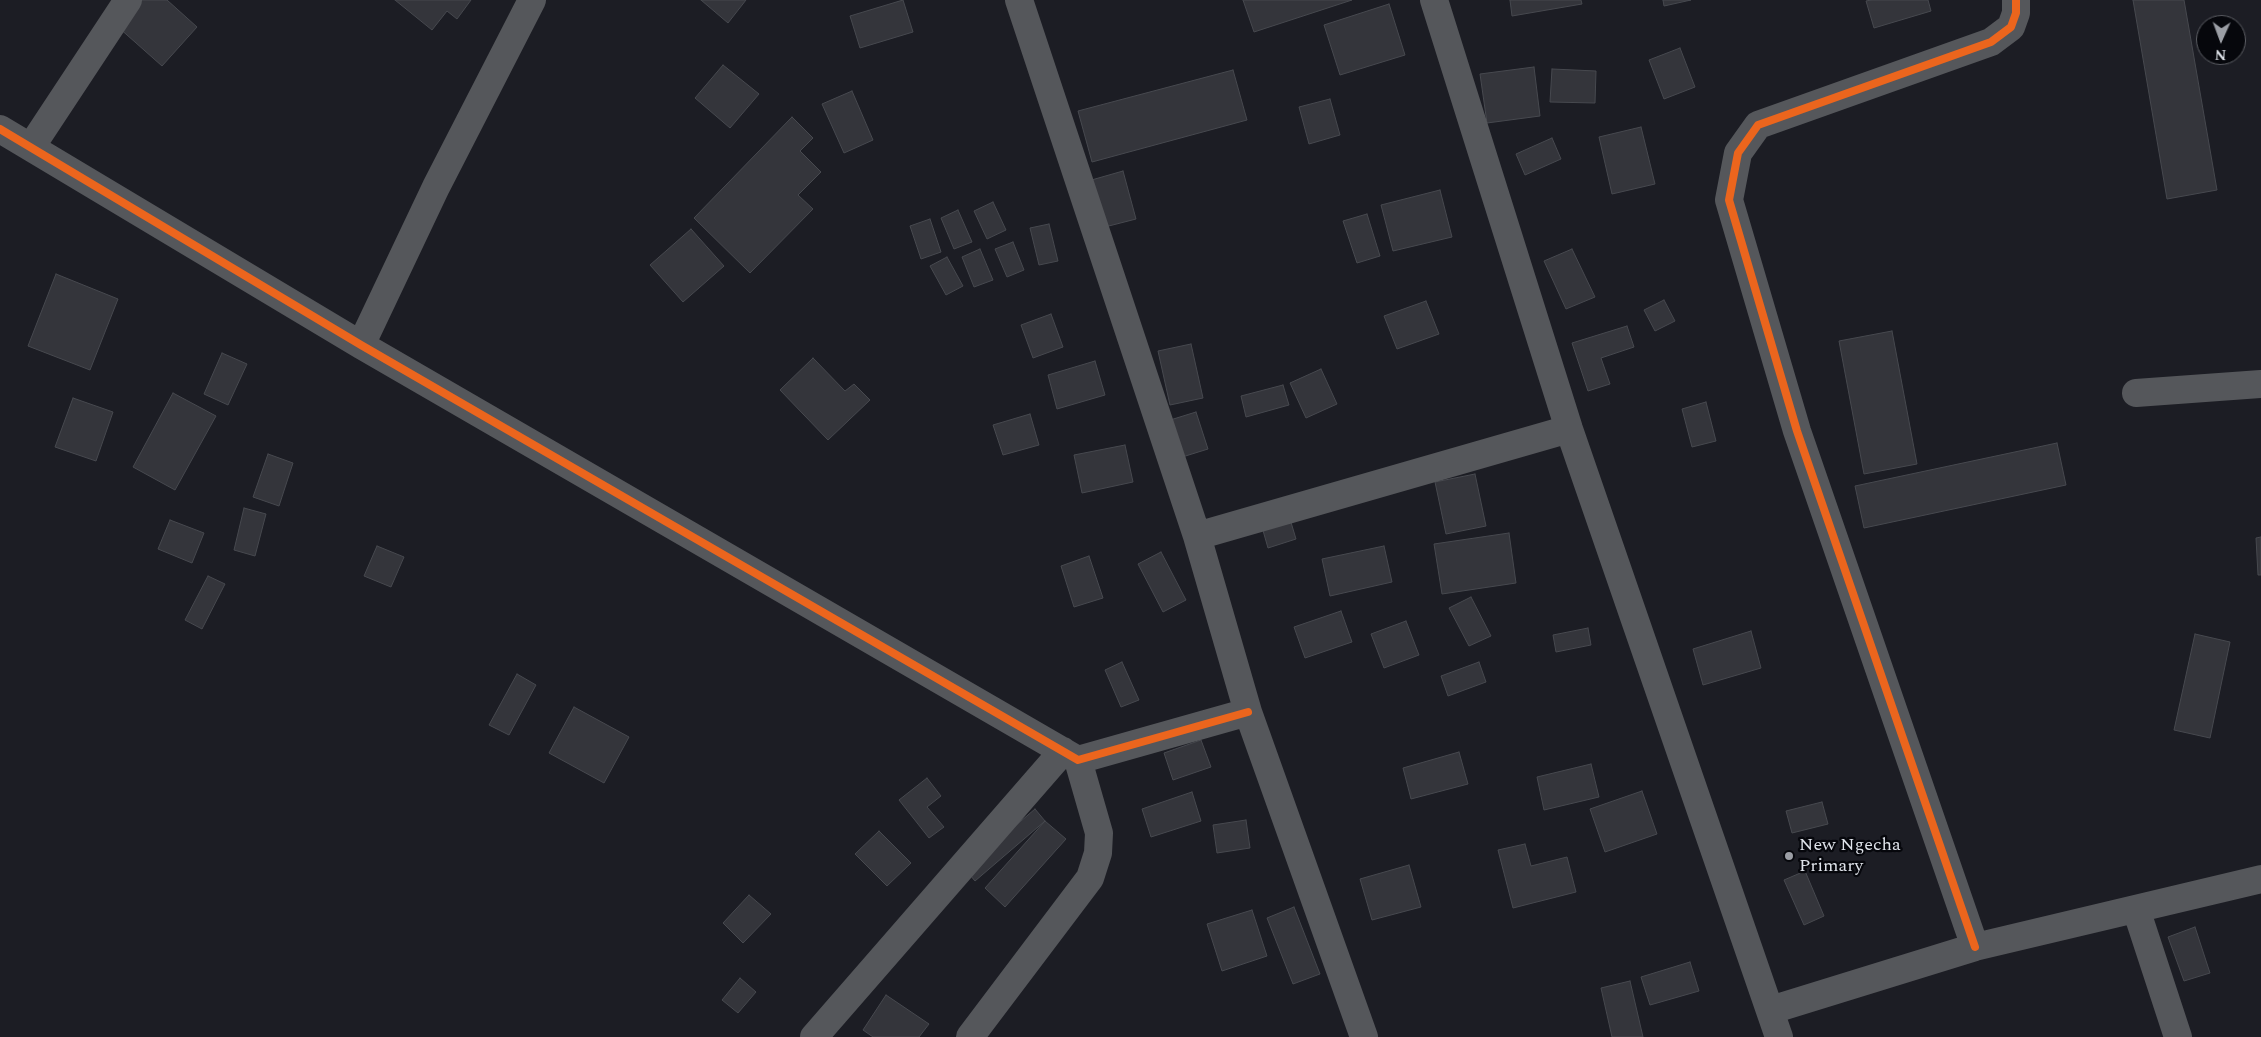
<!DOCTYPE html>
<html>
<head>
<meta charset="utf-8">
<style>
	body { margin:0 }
	#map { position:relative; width:2261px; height:1037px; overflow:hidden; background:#1c1d24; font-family:Spectral,serif }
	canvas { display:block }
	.north { position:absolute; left:2196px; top:15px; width:50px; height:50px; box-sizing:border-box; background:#06070c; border:1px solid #5d5f65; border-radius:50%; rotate:182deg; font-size:14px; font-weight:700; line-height:20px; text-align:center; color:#dfe3ea }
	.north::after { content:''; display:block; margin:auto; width:18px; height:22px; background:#9b9ea5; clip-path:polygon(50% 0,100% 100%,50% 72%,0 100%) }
</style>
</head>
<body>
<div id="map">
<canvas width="2261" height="1037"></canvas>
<div class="north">N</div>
</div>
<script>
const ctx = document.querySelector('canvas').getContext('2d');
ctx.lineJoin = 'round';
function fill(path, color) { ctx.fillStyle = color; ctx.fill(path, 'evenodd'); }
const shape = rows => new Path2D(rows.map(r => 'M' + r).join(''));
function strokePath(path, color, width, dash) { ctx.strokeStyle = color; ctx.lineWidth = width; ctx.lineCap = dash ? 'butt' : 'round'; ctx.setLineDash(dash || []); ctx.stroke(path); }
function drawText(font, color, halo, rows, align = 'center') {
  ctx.font = font + ' Spectral,serif'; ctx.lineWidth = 4.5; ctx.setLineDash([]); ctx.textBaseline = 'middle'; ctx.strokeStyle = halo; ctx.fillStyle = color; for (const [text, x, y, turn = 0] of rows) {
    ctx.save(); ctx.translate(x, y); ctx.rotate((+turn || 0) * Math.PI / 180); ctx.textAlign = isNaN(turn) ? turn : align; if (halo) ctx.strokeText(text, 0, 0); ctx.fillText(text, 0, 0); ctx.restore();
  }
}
const building = shape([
	[142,0,167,0,197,27,162,66,118,27,142,0],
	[395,0,471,0,457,19,447,11,432,30,395,0],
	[701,0,746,0,728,23,701,0],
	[903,0,913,32,860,48,850,16,903,0],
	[1243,0,1352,0,1254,32,1243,0],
	[1510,0,1581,0,1582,4,1512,16,1510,0],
	[1663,0,1691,0,1664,6,1663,0],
	[1871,0,1928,0,1931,11,1874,28,1866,1,1871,0],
	[2133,0,2184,0,2217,190,2167,199,2133,0],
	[1389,4,1405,55,1340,75,1324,25,1389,4],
	[1680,48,1695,87,1664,99,1649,60,1680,48],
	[723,65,759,94,730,128,695,98,723,65],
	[1534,67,1540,116,1487,123,1480,74,1534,67],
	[1552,69,1596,71,1595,103,1550,102,1552,69],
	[1233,70,1247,120,1092,162,1078,111,1233,70],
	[852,91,873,140,844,153,822,104,852,91],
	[1330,99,1340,135,1309,144,1299,107,1330,99],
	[792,117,813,138,800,151,821,172,798,195,813,209,750,273,694,218,792,117],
	[1641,127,1655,184,1612,194,1599,137,1641,127],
	[1552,138,1561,159,1525,175,1516,154,1552,138],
	[1123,171,1136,219,1101,228,1088,181,1123,171],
	[1440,190,1452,237,1393,251,1381,205,1440,190],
	[993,202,1006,230,987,239,974,211,993,202],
	[958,210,972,242,954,249,941,218,958,210],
	[1367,214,1380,256,1357,263,1343,221,1367,214],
	[930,219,941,252,921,259,910,226,930,219],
	[1049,224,1058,261,1039,265,1030,228,1049,224],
	[691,229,724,266,683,302,650,265,691,229],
	[1013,242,1024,270,1007,277,995,249,1013,242],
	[980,249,993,280,974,287,962,257,980,249],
	[1572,249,1595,297,1566,309,1544,261,1572,249],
	[947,257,963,286,946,295,930,266,947,257],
	[56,274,118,299,90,370,28,346,56,274],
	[1664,300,1675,321,1655,331,1644,310,1664,300],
	[1426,301,1439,334,1397,349,1384,316,1426,301],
	[1051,314,1063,347,1033,358,1021,325,1051,314],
	[1627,326,1634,347,1601,358,1610,384,1588,391,1572,343,1627,326],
	[1892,331,1917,464,1864,474,1839,341,1892,331],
	[1191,344,1203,398,1170,405,1158,351,1191,344],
	[222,353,247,364,228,405,204,394,222,353],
	[813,358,845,391,854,384,870,400,828,440,780,390,813,358],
	[1095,361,1105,395,1057,409,1048,375,1095,361],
	[1321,369,1337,404,1306,418,1290,383,1321,369],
	[1283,385,1289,405,1246,417,1241,396,1283,385],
	[173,393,216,416,175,490,133,467,173,393],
	[73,398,113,412,96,461,55,447,73,398],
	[1706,402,1716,441,1692,447,1682,409,1706,402],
	[1196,412,1208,449,1179,458,1167,421,1196,412],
	[1030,414,1039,445,1003,455,993,425,1030,414],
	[2057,443,2066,485,1864,528,1855,486,2057,443],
	[1125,445,1133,482,1082,493,1074,455,1125,445],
	[268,454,293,463,279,506,253,497,268,454],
	[1475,474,1486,526,1446,534,1435,482,1475,474],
	[244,508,266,514,255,556,234,550,244,508],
	[1290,519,1296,539,1268,548,1262,527,1290,519],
	[170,520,204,533,192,563,158,549,170,520],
	[1509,533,1516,583,1442,594,1434,544,1509,533],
	[2261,537,2261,575,2258,575,2256,538,2261,537],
	[377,546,404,557,391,587,364,576,377,546],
	[1384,546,1392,582,1330,596,1322,559,1384,546],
	[1161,552,1186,600,1163,612,1138,564,1161,552],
	[1089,556,1103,598,1074,607,1061,566,1089,556],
	[208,576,225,584,202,629,185,620,208,576],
	[1471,597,1491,636,1469,646,1449,608,1471,597],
	[1341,611,1352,642,1305,658,1294,627,1341,611],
	[1406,621,1419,655,1384,668,1371,634,1406,621],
	[1588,628,1591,645,1556,652,1553,635,1588,628],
	[1751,631,1761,668,1703,685,1693,649,1751,631],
	[2195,634,2230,642,2210,738,2174,730,2195,634],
	[1122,662,1139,700,1121,707,1105,670,1122,662],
	[1479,662,1486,682,1448,696,1441,676,1479,662],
	[517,674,536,685,509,735,489,725,517,674],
	[574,707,629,737,604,783,549,753,574,707],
	[1201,740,1211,767,1173,780,1164,753,1201,740],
	[1459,752,1468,784,1411,799,1403,768,1459,752],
	[1591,764,1599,797,1544,810,1537,777,1591,764],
	[927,778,941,796,927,807,944,827,929,838,899,800,927,778],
	[1642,791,1657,834,1605,852,1590,809,1642,791],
	[1192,792,1201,821,1151,837,1142,809,1192,792],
	[1822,802,1828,824,1792,833,1786,811,1822,802],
	[1035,809,1045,821,975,881,965,869,1035,809],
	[1246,820,1250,848,1217,853,1213,825,1246,820],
	[1045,821,1066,839,1005,907,985,888,1045,821],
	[879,831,911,863,887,886,855,854,879,831],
	[1525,844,1531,866,1567,857,1576,892,1513,908,1498,850,1525,844],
	[1409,865,1421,907,1372,920,1360,879,1409,865],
	[1805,871,1824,916,1804,925,1784,880,1805,871],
	[749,895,771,914,743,943,723,923,749,895],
	[1294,907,1320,974,1293,984,1267,918,1294,907],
	[1252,910,1267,956,1222,971,1207,924,1252,910],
	[2195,927,2210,973,2184,981,2168,937,2195,927],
	[1690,962,1699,991,1650,1005,1641,977,1690,962],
	[740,978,756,992,738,1013,722,1000,740,978],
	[1630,981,1643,1037,1612,1037,1601,988,1630,981],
	[886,995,929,1024,919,1037,873,1037,863,1030,886,995]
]);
fill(building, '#34353b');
strokePath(building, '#47494f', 1);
strokePath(shape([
	[1019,0,1197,536,1248,712,1364,1037],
	[1434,0,1569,429,1779,1037],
	[0,129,361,345,1078,760,1248,712],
	[31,147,128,0],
	[361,345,436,187,532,0],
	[2136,393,2261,384],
	[1197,536,1569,429],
	[2136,909,2178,1037],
	[1975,947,1797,431,1729,200,1738,153,1758,125,1991,42,2011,27,2016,13,2016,0],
	[1771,1010,1975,947,2261,879],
	[814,1037,1063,751],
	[970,1037,1090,878,1098,853,1099,833,1078,760]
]), '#55575b', 28);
strokePath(shape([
	[0,129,361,345,1078,760,1248,712],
	[1975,947,1797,431,1729,200,1738,153,1758,125,1991,42,2011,27,2016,13,2016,0]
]), '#eb651d', 8);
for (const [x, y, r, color] of [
	[1789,856,5,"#9b9ea5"]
]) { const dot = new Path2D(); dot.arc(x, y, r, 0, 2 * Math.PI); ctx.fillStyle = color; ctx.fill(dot); strokePath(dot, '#06070c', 2); }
drawText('18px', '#dfe3ea', '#06070c', [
	["New Ngecha",1799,846],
	["Primary",1799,867]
], 'left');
</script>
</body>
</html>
